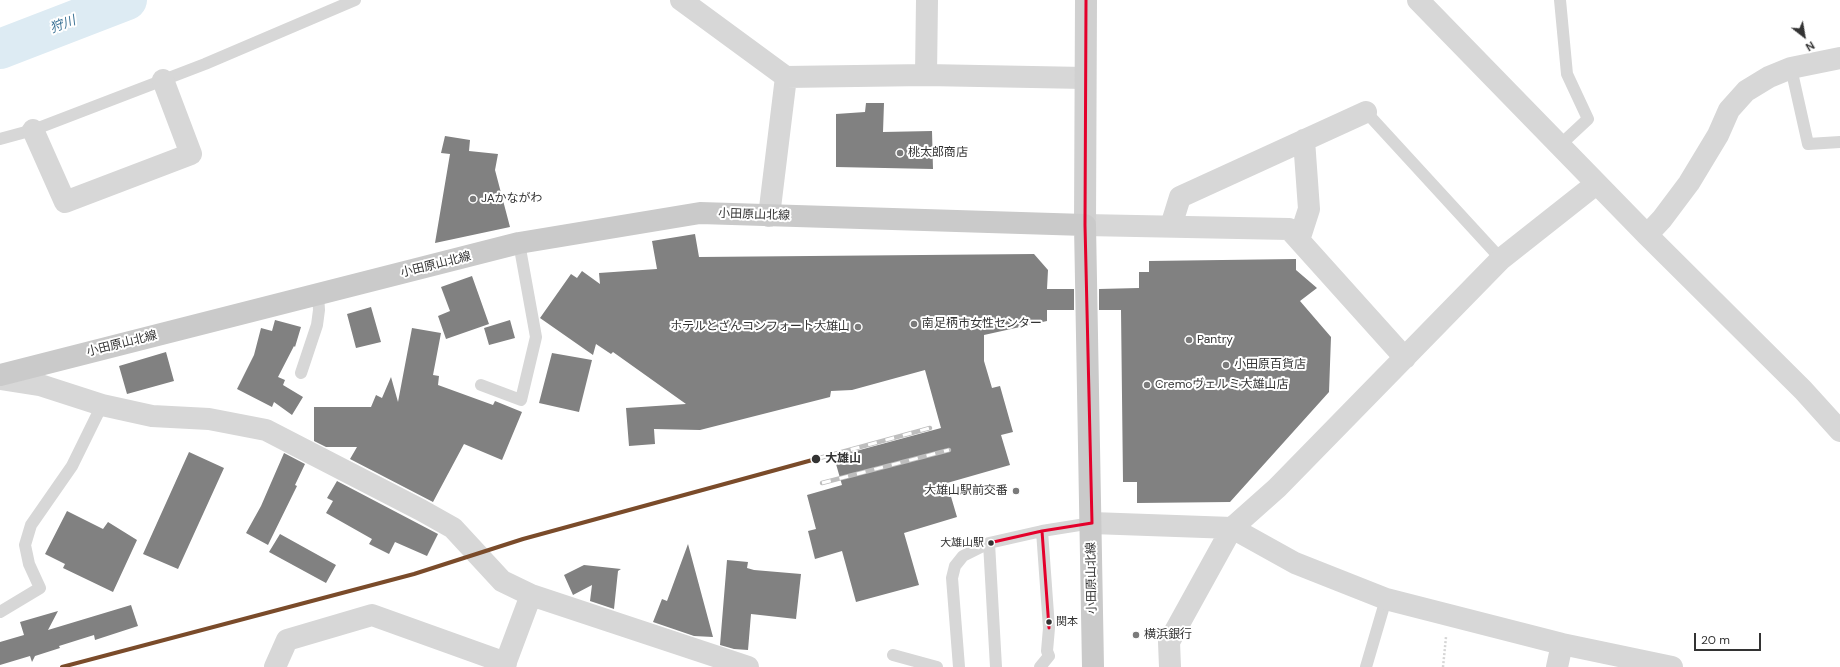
<!DOCTYPE html>
<html>
<head>
<meta charset="utf-8">
<style>
	body { margin:0 }
	#map { position:relative; width:1840px; height:667px; overflow:hidden; background:#fff; font-family:"DM Sans",sans-serif }
	canvas { display:block }
	.north { position:absolute; left:1784px; top:16px; width:40px; height:40px; -webkit-text-stroke:3px #fff; paint-order:stroke; rotate:149deg; font-size:11px; font-weight:700; line-height:16px; text-align:center; color:#333 }
	.north::after { content:''; display:block; margin:auto; width:14px; height:18px; background:#333; clip-path:polygon(50% 0,100% 100%,50% 72%,0 100%) }
	.scale { position:absolute; left:1694px; top:633px; width:67px; height:18px; box-sizing:border-box; border:2px solid #333; border-top:0; padding-left:5px; font-size:12px; line-height:14px; white-space:nowrap; color:#333; -webkit-text-stroke:3px #fff; paint-order:stroke }
</style>
</head>
<body>
<div id="map">
<canvas width="1840" height="667"></canvas>
<div class="north">N</div>
<div class="scale">20 m</div>
</div>
<script>
const ctx = document.querySelector('canvas').getContext('2d');
ctx.lineJoin = 'round';
const shape = rows => new Path2D(rows.map(r => 'M' + r).join(''));
function strokePath(path, color, width, dash) { ctx.strokeStyle = color; ctx.lineWidth = width; ctx.lineCap = dash ? 'butt' : 'round'; ctx.setLineDash(dash || []); ctx.stroke(path); }
function fill(path, color) { ctx.fillStyle = color; ctx.fill(path, 'evenodd'); }
function drawText(font, color, halo, rows, align = 'center') {
  ctx.font = font + ' "DM Sans","Noto Sans JP",sans-serif'; ctx.lineWidth = 4; ctx.setLineDash([]); ctx.textBaseline = 'middle'; ctx.strokeStyle = halo; ctx.fillStyle = color; for (const [text, x, y, turn = 0] of rows) {
    ctx.save(); ctx.translate(x, y); ctx.rotate((+turn || 0) * Math.PI / 180); ctx.textAlign = isNaN(turn) ? turn : align; if (halo) ctx.strokeText(text, 0, 0); ctx.fillText(text, 0, 0); ctx.restore();
  }
}
strokePath(shape([
	[0,49,127,0]
]), '#ddebf3', 40);
fill(shape([
	[866,103,884,103,883,132,932,131,933,169,836,167,836,114,865,112],
	[445,136,470,140,469,151,498,154,495,170,510,227,435,243,450,154,441,153],
	[695,234,699,257,1034,254,1048,270,1047,289,1074,289,1074,310,1047,310,1047,321,984,335,984,361,992,388,1000,386,1013,432,1001,435,1010,465,947,483,957,517,904,533,919,585,856,602,842,551,815,559,808,531,816,529,807,495,842,485,834,457,941,428,925,370,852,390,831,391,830,397,700,430,654,429,655,444,629,446,626,408,686,404,613,352,611,354,596,344,593,355,540,318,571,274,577,278,582,271,600,284,599,273,657,269,652,241],
	[1296,259,1296,270,1317,288,1300,301,1331,337,1329,392,1230,502,1137,503,1137,482,1123,482,1121,310,1099,310,1099,289,1139,288,1139,272,1149,272,1149,261],
	[472,276,489,324,446,339,438,316,450,311,441,287],
	[371,307,381,342,356,348,347,314],
	[275,320,301,327,295,347,294,346,278,377,285,380,283,385,303,397,292,415,274,402,272,407,237,389,254,355,261,328,272,331],
	[510,320,515,338,489,345,484,328],
	[412,328,441,333,433,375,439,376,438,385,493,405,495,401,522,412,502,460,464,444,433,502,350,459,357,447,326,447,314,441,314,407,371,407,376,395,382,398,391,377,398,402],
	[166,352,174,381,127,394,119,366],
	[552,353,592,360,579,412,539,403],
	[189,452,224,468,178,569,143,554],
	[284,453,305,464,295,485,297,486,268,545,246,533,261,506],
	[337,481,438,534,427,556,395,542,389,554,369,544,372,539,326,513,333,501,327,498],
	[67,511,103,529,108,522,137,540,113,592,63,568,65,564,45,554],
	[280,534,336,565,326,583,269,552],
	[688,544,713,637,694,636,653,622,662,599,667,601],
	[727,560,748,562,747,568,754,570,801,574,796,619,751,614,748,650,734,649,720,645],
	[584,565,621,569,618,571,614,609,590,601,592,585,573,595,564,575],
	[131,605,138,626,95,640,94,635,59,646,60,648,35,656,32,662,30,656,0,665,0,642,24,635,20,622,58,611,48,630]
]), '#818181');
strokePath(shape([
	[1443,667,1446,637]
]), '#d6d6d6', 2.5, [2, 2]);
strokePath(shape([
	[1791,68,1808,144,1840,142],
	[1366,112,1501,259],
	[0,139,33,130,205,64,355,0],
	[1559,146,1588,119,1567,74,1560,0],
	[301,373,317,325,319,310,318,294],
	[481,385,521,400,536,337,519,243],
	[989,543,996,667],
	[0,612,40,588,29,564,25,545,31,525,72,466,102,405],
	[893,655,937,667],
	[959,667,952,578,955,566,963,556,989,543,1042,531,1092,523],
	[1040,667,1049,656,1047,651,1049,628,1042,531],
	[1366,667,1386,599]
]), '#d7d7d7', 12);
strokePath(shape([
	[681,0,786,77,926,75,1085,78],
	[1418,0,1647,235,1803,390,1840,431],
	[926,75,927,0],
	[33,130,65,202,191,154,163,80],
	[769,216,786,77],
	[1085,225,1289,229,1405,358],
	[1171,226,1180,197,1366,112],
	[1647,235,1662,219,1689,183,1718,135,1729,110,1746,91,1769,77,1791,68,1840,58],
	[1299,240,1309,209,1304,140],
	[0,379,40,385,102,405,152,416,209,419,266,430,421,510,453,528,502,581,531,595,748,667],
	[1092,523,1232,528,1295,563,1386,599,1562,644,1672,667],
	[275,667,287,640,372,615,506,663],
	[504,667,531,595],
	[1170,667,1169,642,1232,528,1277,488,1501,259,1596,184],
	[1557,667,1562,644]
]), '#d7d7d7', 22);
strokePath(shape([
	[1085,225,1086,0]
]), '#d0d0d0', 22);
strokePath(shape([
	[0,375,519,243,700,213,1085,225,1093,667]
]), '#cacaca', 22);
const rail = shape([
	[816,459,930,428],
	[822,483,949,450]
]);
strokePath(rail, '#bebebe', 4.5);
strokePath(rail, '#fff', 3, [9]);
strokePath(shape([
	[1086,0,1085,225,1092,523],
	[1042,531,1049,628],
	[989,543,1042,531,1092,523]
]), '#e4002b', 3);
strokePath(shape([
	[62,667,414,574,523,539,816,459]
]), '#7a4b2a', 4);
for (const [x, y, r, color] of [
	[900,153,4,"#7a7a7a"],
	[473,199,4,"#7a7a7a"],
	[914,324,4,"#7a7a7a"],
	[858,327,4,"#7a7a7a"],
	[1189,340,4,"#7a7a7a"],
	[1226,365,4,"#7a7a7a"],
	[1147,385,4,"#7a7a7a"],
	[816,459,5,"#333"],
	[1016,491,4,"#7a7a7a"],
	[991,543,3.5,"#333"],
	[1049,622,3.5,"#333"],
	[1136,635,4,"#7a7a7a"]
]) { const dot = new Path2D(); dot.arc(x, y, r, 0, 2 * Math.PI); ctx.fillStyle = color; ctx.fill(dot); strokePath(dot, '#fff', 1.5); }
drawText('11px', '#333', '#fff', [
	["大雄山駅",984,543],
	["関本",1056,622,"left"]
], 'right');
drawText('12px', '#333', '#fff', [
	["桃太郎商店",908,153],
	["JAかながわ",481,199],
	["南足柄市女性センター",922,324],
	["ホテルとざんコンフォート大雄山",850,327,"right"],
	["Pantry",1197,340],
	["小田原百貨店",1234,365],
	["Cremoヴェルミ大雄山店",1155,385],
	["大雄山駅前交番",1008,491,"right"],
	["横浜銀行",1144,635]
], 'left');
drawText('12px', '#333', '#fff', [
	["小田原山北線",754,215,2],
	["小田原山北線",436,265,-14],
	["小田原山北線",122,344,-14],
	["小田原山北線",1092,578,-91]
]);
drawText('bold 12px', '#333', '#fff', [
	["大雄山",825,459]
], 'left');
drawText('italic 13px', '#3f7597', '#fff', [
	["狩川",63,25,-21]
]);
</script>
</body>
</html>
